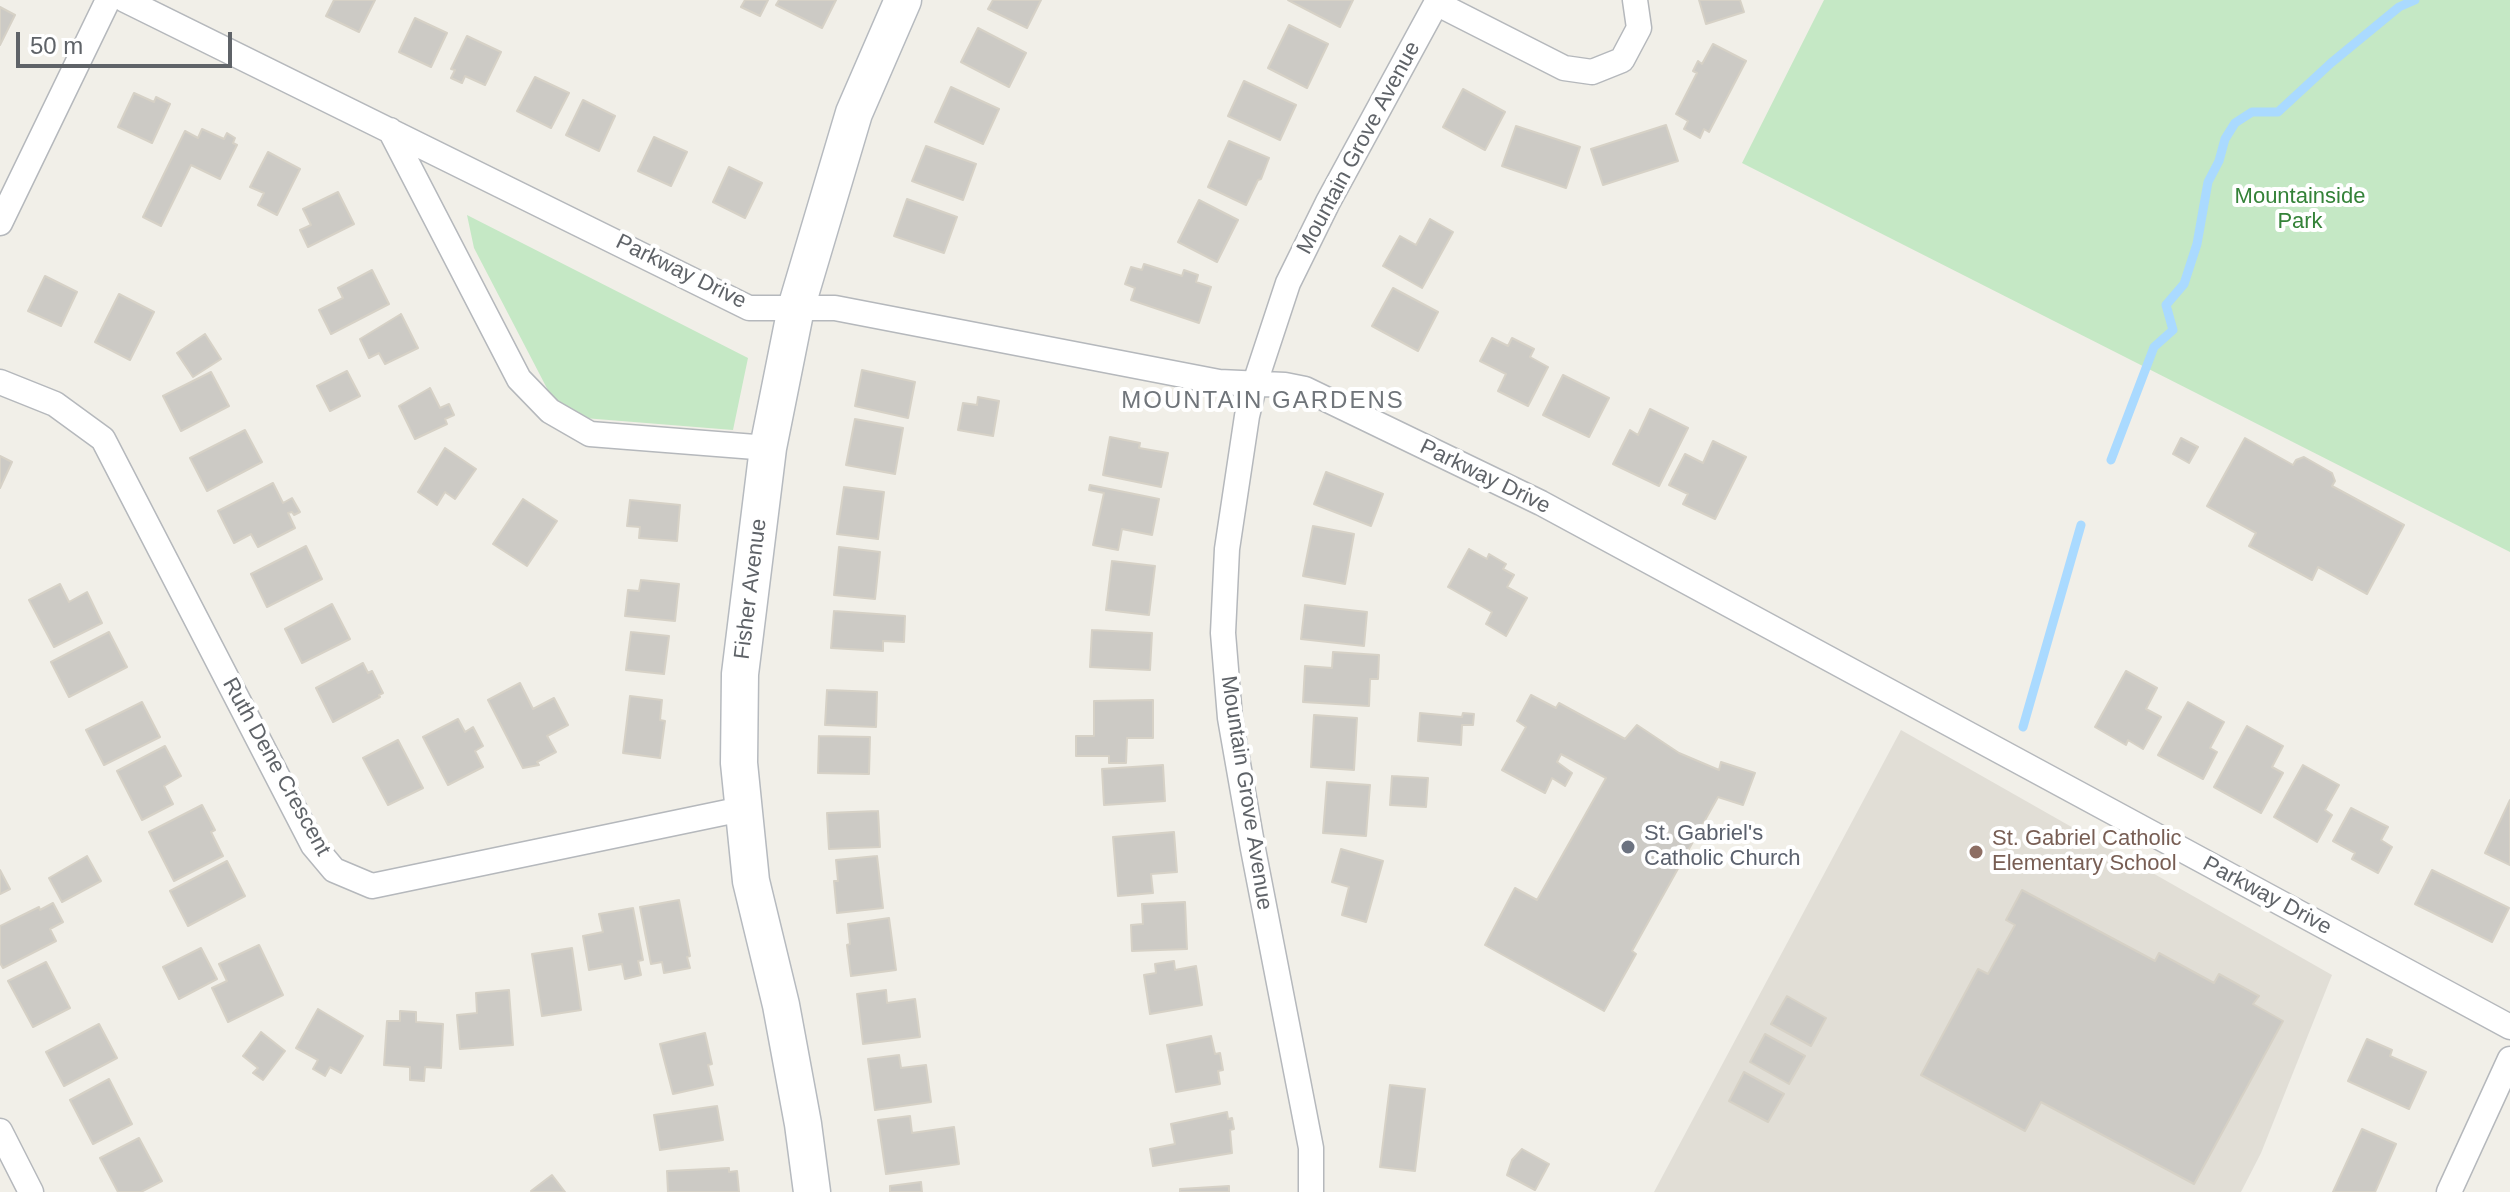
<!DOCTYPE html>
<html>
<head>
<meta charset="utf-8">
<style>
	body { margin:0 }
	#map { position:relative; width:2510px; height:1192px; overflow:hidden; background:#f1efe8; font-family:Arial,sans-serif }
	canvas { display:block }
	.scale { position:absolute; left:16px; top:32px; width:216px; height:36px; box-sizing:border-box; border:4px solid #5f6368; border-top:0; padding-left:10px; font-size:24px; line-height:28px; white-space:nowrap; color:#5f6368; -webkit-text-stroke:6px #fff; paint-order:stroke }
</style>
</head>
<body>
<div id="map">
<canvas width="2510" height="1192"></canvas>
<div class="scale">50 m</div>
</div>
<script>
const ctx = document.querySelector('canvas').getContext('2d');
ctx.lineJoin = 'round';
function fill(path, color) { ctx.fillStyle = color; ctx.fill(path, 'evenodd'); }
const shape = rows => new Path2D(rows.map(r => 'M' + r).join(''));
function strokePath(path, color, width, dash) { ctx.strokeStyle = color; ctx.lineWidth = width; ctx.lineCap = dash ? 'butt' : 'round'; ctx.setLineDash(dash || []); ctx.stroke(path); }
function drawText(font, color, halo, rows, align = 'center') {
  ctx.font = font + ' Arial,sans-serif'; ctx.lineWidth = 8; ctx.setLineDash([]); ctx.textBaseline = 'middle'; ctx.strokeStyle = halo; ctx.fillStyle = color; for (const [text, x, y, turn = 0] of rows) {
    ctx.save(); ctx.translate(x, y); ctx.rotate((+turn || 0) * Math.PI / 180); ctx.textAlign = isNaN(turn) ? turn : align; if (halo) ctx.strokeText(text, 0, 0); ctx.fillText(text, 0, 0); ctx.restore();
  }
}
fill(shape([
	[1901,730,2332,975,2261,1153,2241,1192,1654,1192]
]), '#e1ded6');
fill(shape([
	[1824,0,2510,0,2510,552,1742,163],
	[467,215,748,358,733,430,584,418,552,398,474,248]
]), '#c5e8c5');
strokePath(shape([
	[2111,460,2154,347,2173,330,2166,305,2184,284,2197,244,2208,182,2219,161,2225,139,2235,123,2252,112,2278,112,2331,63,2399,7,2415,0],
	[2023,727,2081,525]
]), '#aadaff', 9);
const building = shape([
	[334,0,375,0,359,32,326,16,334,0],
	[745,0,768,0,760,16,741,7,745,0],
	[779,0,836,0,822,28,776,5,779,0],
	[993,0,1041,0,1027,28,988,9,993,0],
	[1288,0,1353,0,1340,27,1288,0],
	[1699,0,1740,0,1744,12,1706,24,1699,0],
	[0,7,15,15,0,45,0,7],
	[415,18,447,33,431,67,399,52,415,18],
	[1289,25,1328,44,1307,88,1268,68,1289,25],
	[978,28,1026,53,1009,87,961,62,978,28],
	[467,36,501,52,485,85,465,76,462,83,451,78,455,70,451,69,467,36],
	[1713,44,1746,61,1709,132,1704,129,1700,138,1684,129,1688,121,1676,114,1697,73,1693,71,1698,61,1702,64,1713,44],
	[535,77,569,93,551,128,517,111,535,77],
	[1244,81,1296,105,1280,140,1228,116,1244,81],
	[951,87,999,109,983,144,935,122,951,87],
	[1463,89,1505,112,1485,150,1443,127,1463,89],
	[134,93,154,102,156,97,170,104,152,143,118,127,134,93],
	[583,100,615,116,599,151,566,135,583,100],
	[1666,125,1678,161,1603,185,1591,149,1666,125],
	[1516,126,1580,147,1566,188,1502,166,1516,126],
	[202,129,224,139,227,133,235,138,233,143,237,145,220,179,191,165,161,226,143,217,185,131,198,138,202,129],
	[654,137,687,152,671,186,638,171,654,137],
	[1229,141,1269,158,1261,179,1258,180,1246,205,1208,187,1229,141],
	[926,146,976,164,963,200,912,181,926,146],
	[268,152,300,169,277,215,258,205,264,193,250,187,268,152],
	[729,167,762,183,745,218,713,202,729,167],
	[338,192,354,224,308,247,300,230,311,225,303,209,338,192],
	[907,199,957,217,944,253,894,236,907,199],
	[1199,200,1238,220,1217,262,1178,242,1199,200],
	[1430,219,1453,232,1422,288,1383,266,1400,236,1416,245,1430,219],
	[1144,264,1182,276,1184,270,1198,275,1196,282,1211,287,1199,323,1131,300,1135,288,1125,284,1131,267,1142,270,1144,264],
	[372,270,389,304,331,334,319,310,343,298,338,288,372,270],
	[45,276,77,292,61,326,28,311,45,276],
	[1393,288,1438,312,1418,351,1372,326,1393,288],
	[119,294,154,312,130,360,95,342,119,294],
	[401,314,418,348,385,364,379,353,369,358,360,339,401,314],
	[205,334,221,359,193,377,177,353,205,334],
	[1492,338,1508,346,1512,338,1534,349,1530,357,1548,367,1528,406,1498,391,1506,374,1480,361,1492,338],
	[862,370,915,382,908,418,855,406,862,370],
	[347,371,360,396,330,411,317,386,347,371],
	[211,372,229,406,181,431,163,396,211,372],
	[1563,375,1609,398,1589,437,1543,415,1563,375],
	[430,388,440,408,449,404,454,415,445,419,447,424,415,439,399,406,430,388],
	[978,397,999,401,993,436,958,430,963,403,977,405,978,397],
	[1650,409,1688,428,1659,486,1613,464,1630,430,1638,435,1650,409],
	[855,419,903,428,895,474,846,465,855,419],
	[245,430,262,462,207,491,190,458,245,430],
	[1110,437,1140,443,1139,448,1168,453,1161,487,1103,475,1110,437],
	[2181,438,2198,447,2189,463,2173,454,2181,438],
	[2245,438,2293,465,2296,460,2304,457,2332,473,2335,481,2332,486,2404,525,2367,594,2318,567,2312,580,2249,546,2256,533,2207,506,2245,438],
	[1713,441,1746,457,1715,519,1683,504,1688,494,1669,485,1685,454,1703,463,1713,441],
	[445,448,476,469,455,499,445,492,437,505,418,492,445,448],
	[0,456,12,462,0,488,0,456],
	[1326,472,1383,494,1371,526,1314,504,1326,472],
	[273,483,283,503,292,498,300,512,294,515,292,512,288,513,295,528,258,547,251,534,234,543,218,511,273,483],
	[1090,485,1159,499,1152,535,1122,529,1118,550,1093,545,1104,493,1089,490,1090,485],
	[844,487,884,492,878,539,837,534,844,487],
	[523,499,557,521,527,566,493,544,523,499],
	[630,500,680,505,677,541,639,538,640,527,627,526,630,500],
	[1313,526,1354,534,1345,584,1303,576,1313,526],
	[306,546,322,579,267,607,251,574,306,546],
	[839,547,880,552,875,599,834,595,839,547],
	[1469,549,1487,559,1489,554,1506,564,1503,569,1514,575,1507,587,1527,598,1506,636,1486,624,1492,612,1448,587,1469,549],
	[1112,561,1155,566,1149,615,1106,610,1112,561],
	[641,580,679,584,675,621,625,616,628,590,639,591,641,580],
	[60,584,69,602,87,592,102,623,54,647,29,600,60,584],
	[332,604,350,639,302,663,285,629,332,604],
	[1305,605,1367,612,1364,646,1301,639,1305,605],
	[834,611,905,616,904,642,883,641,883,651,831,648,834,611],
	[1092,630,1152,633,1150,670,1090,667,1092,630],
	[109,632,127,667,69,697,51,662,109,632],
	[631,632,669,636,664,674,626,670,631,632],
	[1333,652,1379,655,1378,679,1370,679,1369,706,1303,702,1305,666,1332,668,1333,652],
	[363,663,368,673,372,671,383,693,379,695,380,697,333,722,316,688,363,663],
	[2126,671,2157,688,2146,709,2161,717,2143,749,2128,740,2126,745,2095,727,2126,671],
	[520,683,533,709,554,698,568,725,547,736,556,752,537,762,539,765,523,768,488,700,520,683],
	[827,690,877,692,876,727,825,725,827,690],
	[1531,695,1556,708,1559,703,1625,739,1637,725,1679,753,1719,770,1721,762,1755,773,1743,805,1718,797,1632,951,1636,954,1604,1011,1485,945,1515,888,1537,900,1606,778,1561,754,1557,762,1572,773,1565,786,1552,778,1545,793,1502,770,1526,727,1517,721,1531,695],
	[630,696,662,700,660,720,665,721,660,758,623,753,630,696],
	[1153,700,1153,738,1127,738,1126,763,1109,763,1109,756,1076,756,1076,736,1094,736,1094,701,1153,700],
	[142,702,160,737,104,765,86,730,142,702],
	[2188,702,2224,722,2210,748,2217,752,2203,779,2158,755,2188,702],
	[1420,713,1462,717,1463,713,1474,714,1473,725,1462,725,1461,745,1418,741,1420,713],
	[1314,715,1357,718,1354,770,1311,767,1314,715],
	[458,719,465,732,473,727,483,746,475,751,483,767,448,785,423,737,458,719],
	[2247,726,2283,746,2272,767,2283,773,2261,813,2214,787,2247,726],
	[819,736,870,737,869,774,818,773,819,736],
	[398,740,423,788,388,805,363,758,398,740],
	[165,746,181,776,164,786,173,804,142,820,117,771,165,746],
	[1163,765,1165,801,1104,805,1102,769,1163,765],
	[2303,765,2339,785,2325,810,2332,815,2317,842,2274,817,2303,765],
	[1392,776,1428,778,1426,807,1390,805,1392,776],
	[1327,782,1370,785,1366,836,1323,833,1327,782],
	[2510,800,2510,865,2485,853,2510,800],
	[202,805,215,830,211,832,223,856,174,881,149,832,202,805],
	[2351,808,2388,827,2381,840,2392,847,2378,873,2352,859,2355,853,2333,841,2351,808],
	[878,811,880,847,829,849,827,813,878,811],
	[1174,832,1177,872,1151,874,1153,893,1118,896,1113,837,1174,832],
	[1341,849,1383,861,1366,922,1342,915,1349,887,1332,882,1341,849],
	[87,856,101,881,62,902,49,878,87,856],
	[877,856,883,908,837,913,834,881,838,881,836,860,877,856],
	[227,861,245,896,188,926,170,891,227,861],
	[0,870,10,889,0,894,0,870],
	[2432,870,2509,908,2492,942,2415,904,2432,870],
	[2022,890,2155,961,2159,953,2214,983,2219,974,2259,996,2253,1004,2283,1021,2194,1184,2041,1102,2025,1131,1921,1075,1978,969,1988,974,2015,925,2006,920,2022,890],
	[679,900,690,956,687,957,690,968,664,973,662,962,651,964,640,907,679,900],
	[1185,902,1187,949,1132,951,1131,925,1143,924,1142,904,1185,902],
	[53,903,63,922,50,929,56,941,3,968,0,963,0,926,39,907,40,910,53,903],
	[633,908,643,960,638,961,641,975,625,979,622,964,589,970,583,936,603,932,599,914,633,908],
	[889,918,896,970,851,976,847,945,850,944,848,924,889,918],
	[259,945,283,995,228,1022,212,988,227,981,219,964,259,945],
	[201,948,217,979,179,999,163,967,201,948],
	[572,948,581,1010,542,1016,532,954,572,948],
	[1174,961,1175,970,1196,966,1202,1005,1150,1014,1144,975,1156,973,1155,964,1174,961],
	[46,962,70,1008,33,1027,8,981,46,962],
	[509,990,513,1045,460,1049,457,1015,477,1013,476,993,509,990],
	[886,990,887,1003,915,999,920,1037,863,1044,857,994,886,990],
	[1787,996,1826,1018,1811,1046,1771,1024,1787,996],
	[318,1009,363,1036,341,1073,330,1067,325,1076,313,1069,318,1060,296,1048,318,1009],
	[400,1011,416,1012,416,1022,443,1024,441,1068,425,1067,424,1081,410,1080,410,1067,384,1065,387,1021,400,1021,400,1011],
	[99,1024,117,1058,64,1086,46,1052,99,1024],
	[261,1032,285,1051,263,1080,253,1073,258,1068,243,1056,261,1032],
	[705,1033,712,1064,708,1065,713,1085,673,1094,660,1044,705,1033],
	[1765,1034,1805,1056,1789,1084,1750,1062,1765,1034],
	[1211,1036,1215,1054,1220,1053,1223,1070,1218,1071,1220,1084,1176,1092,1167,1045,1211,1036],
	[2367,1039,2392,1050,2390,1056,2426,1072,2409,1109,2348,1081,2367,1039],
	[899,1055,901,1068,926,1065,931,1102,875,1110,868,1059,899,1055],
	[1744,1072,1784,1094,1768,1122,1729,1101,1744,1072],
	[109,1079,132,1124,93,1144,70,1100,109,1079],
	[1390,1085,1425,1089,1415,1171,1380,1167,1390,1085],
	[717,1106,723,1140,660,1150,654,1115,717,1106],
	[1227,1112,1228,1119,1232,1118,1234,1129,1230,1130,1232,1153,1153,1166,1150,1149,1175,1144,1171,1124,1227,1112],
	[910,1116,912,1133,954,1127,959,1164,886,1174,878,1120,910,1116],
	[2362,1129,2396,1144,2375,1192,2333,1192,2362,1129],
	[139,1138,162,1181,141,1192,118,1192,100,1158,139,1138],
	[1522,1149,1549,1164,1535,1190,1507,1175,1512,1160,1522,1149],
	[729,1168,729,1172,737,1171,739,1192,668,1192,667,1171,729,1168],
	[552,1175,565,1192,532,1192,531,1191,552,1175],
	[921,1182,922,1192,890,1192,890,1186,921,1182],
	[1229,1186,1229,1192,1180,1192,1180,1189,1229,1186]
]);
fill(building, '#cccac5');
strokePath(building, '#d6d1c6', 2);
const street = shape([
	[125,0,749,308,835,308,1219,382,1285,385,1305,389,1541,503,2510,1027],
	[1436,3,1564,68,1592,72,1622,60,1639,28,1635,0],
	[390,130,519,379,550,411,590,434,768,448],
	[0,223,108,0],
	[0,382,55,404,103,439,313,845,334,870,372,886,742,809],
	[0,1131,31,1192],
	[1311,1192,1311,1148,1253,849,1230,718,1223,633,1227,549,1247,416,1255,383,1288,283,1328,202,1438,0],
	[2449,1192,2510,1059]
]);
const secondary = shape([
	[812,1192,803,1124,781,1005,751,881,739,763,740,674,768,448,796,308,854,113,903,0]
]);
strokePath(street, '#b5b8bc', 27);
strokePath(secondary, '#b6babf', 39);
strokePath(street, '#fff', 24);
strokePath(secondary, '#fff', 36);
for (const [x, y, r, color] of [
	[1628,847,8,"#6b7280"],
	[1976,852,8,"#8d6e63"]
]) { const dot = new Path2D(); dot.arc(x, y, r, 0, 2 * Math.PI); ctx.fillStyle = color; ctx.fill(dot); strokePath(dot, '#fff', 3); }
drawText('22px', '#5f6368', '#fff', [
	["Mountain Grove Avenue",1359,148,-62],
	["Parkway Drive",681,272,26],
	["Parkway Drive",1485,477,26],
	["Fisher Avenue",751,589,-83],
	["Ruth Dene Crescent",276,767,61],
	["Mountain Grove Avenue",1246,793,81],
	["Parkway Drive",2267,896,28]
]);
drawText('22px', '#348238', '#fff', [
	["Mountainside",2300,197],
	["Park",2300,222]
]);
drawText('22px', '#5b616d', '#fff', [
	["St. Gabriel's",1644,834],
	["Catholic Church",1644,859]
], 'left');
drawText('22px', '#785e54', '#fff', [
	["St. Gabriel Catholic",1992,839],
	["Elementary School",1992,864]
], 'left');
ctx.letterSpacing = '2px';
drawText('24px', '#70757a', '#fff', [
	["MOUNTAIN GARDENS",1263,401]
]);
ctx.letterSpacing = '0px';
</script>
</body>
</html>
